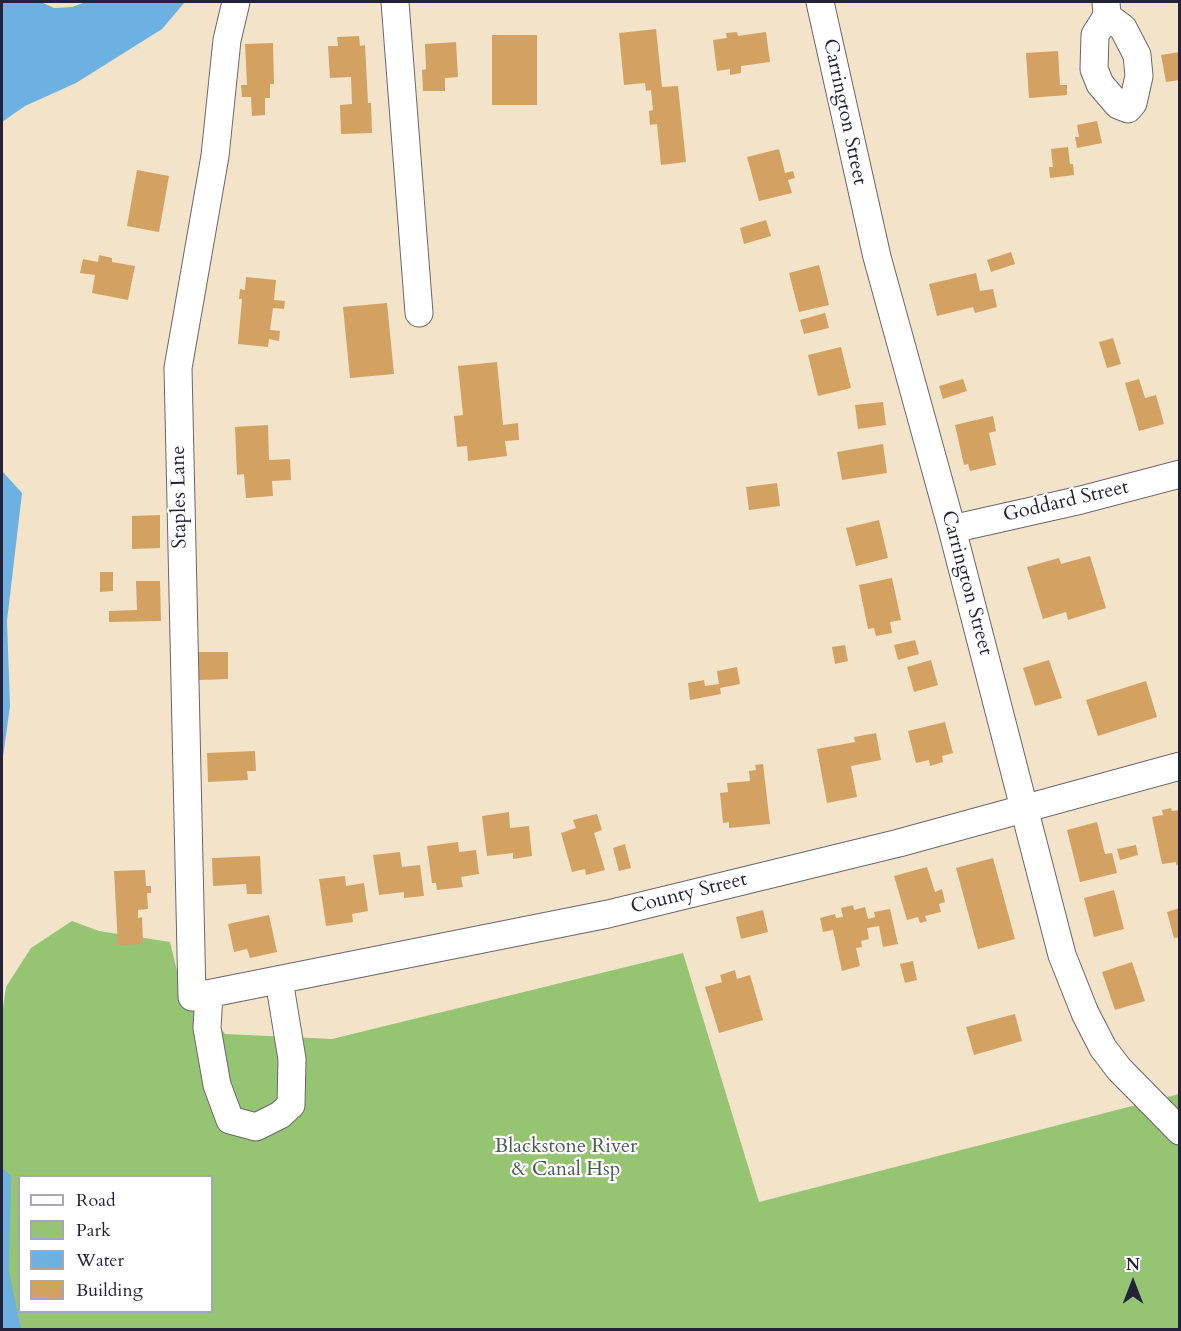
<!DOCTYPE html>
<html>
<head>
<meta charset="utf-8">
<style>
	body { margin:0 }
	#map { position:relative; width:1181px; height:1331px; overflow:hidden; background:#f3e3c9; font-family:Cardo,serif }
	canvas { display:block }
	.frame { position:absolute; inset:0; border:3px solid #22223b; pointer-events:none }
	.legend { position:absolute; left:18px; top:1175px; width:195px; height:138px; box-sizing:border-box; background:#fff; border:2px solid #a7a7b1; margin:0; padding:8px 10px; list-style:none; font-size:18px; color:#22223b }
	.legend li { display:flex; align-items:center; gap:12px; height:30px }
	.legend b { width:30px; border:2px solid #a7a7b1 }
	.north { position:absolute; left:1103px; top:1253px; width:60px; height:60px; -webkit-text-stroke:4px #fff; paint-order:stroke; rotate:0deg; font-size:16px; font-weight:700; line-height:24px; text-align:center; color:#22223b }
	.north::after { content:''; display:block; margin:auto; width:21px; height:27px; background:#22223b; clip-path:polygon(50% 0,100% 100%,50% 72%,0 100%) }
</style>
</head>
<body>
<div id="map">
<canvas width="1181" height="1331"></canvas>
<div class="frame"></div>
<ul class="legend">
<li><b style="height:8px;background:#fff"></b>Road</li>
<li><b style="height:16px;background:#95c473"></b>Park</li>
<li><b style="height:16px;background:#6cb1e2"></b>Water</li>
<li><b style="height:16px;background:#d3a262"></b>Building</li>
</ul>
<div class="north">N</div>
</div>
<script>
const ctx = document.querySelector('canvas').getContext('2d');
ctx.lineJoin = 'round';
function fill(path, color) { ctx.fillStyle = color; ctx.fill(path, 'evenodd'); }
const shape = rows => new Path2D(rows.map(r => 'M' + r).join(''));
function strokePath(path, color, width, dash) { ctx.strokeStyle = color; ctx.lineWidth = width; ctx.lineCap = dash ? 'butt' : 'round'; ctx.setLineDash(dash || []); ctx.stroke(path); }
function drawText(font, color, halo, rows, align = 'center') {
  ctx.font = font + ' Cardo,serif'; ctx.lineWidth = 4.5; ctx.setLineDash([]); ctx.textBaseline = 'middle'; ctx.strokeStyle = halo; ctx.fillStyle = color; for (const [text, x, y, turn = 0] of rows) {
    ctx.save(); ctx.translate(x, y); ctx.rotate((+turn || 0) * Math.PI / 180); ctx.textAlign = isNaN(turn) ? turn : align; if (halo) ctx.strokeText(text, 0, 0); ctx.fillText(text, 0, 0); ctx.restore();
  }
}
fill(shape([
	[72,921,99,931,170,942,178,975,225,1034,332,1039,683,953,759,1202,1179,1094,1179,1329,2,1330,2,1016,6,987,31,948],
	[20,1176,212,1176,212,1312,20,1312]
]), '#95c473');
fill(shape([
	[2,2,41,2,54,8,72,7,86,2,185,2,162,29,76,83,25,106,2,122],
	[2,471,22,493,7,621,10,706,2,764],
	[2,1105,3,1169,11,1176,9,1272,21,1329,2,1329]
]), '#6cb1e2');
fill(shape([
	[656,29,662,87,678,86,686,162,661,165,657,124,650,125,649,111,653,110,651,90,646,91,645,83,624,85,619,33],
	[737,32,738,36,766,32,770,62,741,66,741,73,730,75,730,69,717,71,713,40,727,38,726,33],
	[492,35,537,35,537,105,492,105],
	[359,36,360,46,365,45,368,103,371,103,372,133,341,134,340,105,352,104,351,77,330,78,328,46,338,46,337,37],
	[456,42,458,77,445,78,445,91,423,91,422,70,426,69,425,44],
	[273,43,274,84,270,84,270,98,265,98,265,115,252,116,251,97,242,97,241,85,247,85,245,44],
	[1058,51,1060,85,1067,85,1067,95,1029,98,1026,53],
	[1180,52,1180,80,1166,82,1161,55],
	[1097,121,1102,143,1077,148,1075,137,1079,137,1077,125],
	[1068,147,1070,164,1073,164,1074,175,1050,178,1049,167,1053,167,1051,149],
	[779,149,785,173,793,171,795,178,788,180,792,193,759,201,747,157],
	[137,170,169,176,159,232,127,226],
	[766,220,771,236,744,244,740,228],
	[1011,252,1015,264,991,272,987,260],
	[99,255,112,258,112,262,135,266,128,300,92,293,95,275,80,273,83,259,98,262],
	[819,265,829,305,799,312,789,273],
	[976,273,980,291,993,289,997,307,975,313,973,307,937,316,929,284],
	[246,277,276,280,274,300,285,301,284,309,273,308,270,330,280,331,279,341,269,339,268,347,238,344,242,299,239,299,240,289,245,290],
	[387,303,394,374,350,378,343,307],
	[825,313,829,328,804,334,800,320],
	[1113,338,1121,364,1107,368,1099,342],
	[841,347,851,388,818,396,808,355],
	[497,362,503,425,518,423,519,440,505,441,507,456,468,461,467,446,457,447,454,416,463,415,458,366],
	[963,379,967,391,943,399,939,386],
	[1139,379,1145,398,1156,395,1164,424,1139,431,1125,383],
	[883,402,886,425,858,429,855,405],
	[993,416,996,431,989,433,996,465,970,471,968,464,964,465,955,425],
	[268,425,269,460,290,459,291,480,272,481,273,496,246,498,244,474,237,475,235,427],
	[883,444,887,473,842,480,837,452],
	[777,483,780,506,749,510,746,487],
	[160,515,160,548,132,549,132,516],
	[879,520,888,558,856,566,846,528],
	[1090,556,1106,608,1068,620,1066,612,1043,619,1027,567,1059,558,1061,564],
	[100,572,113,572,113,591,100,592],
	[892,578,901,620,890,622,892,633,876,636,874,628,868,629,859,585],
	[136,581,160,581,161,621,109,622,109,611,137,610],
	[915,640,919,654,898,660,894,645],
	[845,645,848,661,835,664,832,647],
	[198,652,228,652,228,679,199,680],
	[931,660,938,685,914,692,907,667],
	[1049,660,1062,698,1035,706,1023,668],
	[737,667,740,684,720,688,721,694,690,700,688,683,704,680,705,686,719,684,717,671],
	[1146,681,1157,717,1098,736,1086,700],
	[945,722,953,753,942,756,943,762,930,766,929,760,916,763,908,731],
	[876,733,881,760,851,766,857,797,827,803,817,749,855,742,854,737],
	[255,751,256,771,247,771,248,780,208,782,207,753],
	[763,764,770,824,729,828,729,822,723,823,720,793,728,792,727,783,750,781,749,771,756,770,755,765],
	[1171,808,1172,811,1180,810,1180,865,1176,865,1176,862,1162,864,1152,817,1163,815,1162,810],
	[509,812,510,828,529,826,532,856,513,859,513,853,487,856,482,816],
	[597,814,602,830,594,833,605,870,586,875,585,869,572,872,561,833,576,828,573,820],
	[1097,822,1105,854,1112,853,1117,873,1080,882,1067,830],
	[458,842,459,852,476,850,479,874,461,877,463,887,437,890,436,883,432,883,427,846],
	[625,844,631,868,619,871,613,848],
	[1136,845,1138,855,1120,860,1117,849],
	[400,852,402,867,420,865,424,896,404,898,404,892,379,895,373,855],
	[260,856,262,894,247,894,246,884,213,886,212,858],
	[993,858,1015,939,978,949,956,868],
	[927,867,935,892,942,889,945,902,939,904,941,912,925,916,927,921,920,923,918,917,907,920,894,876],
	[145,870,146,886,151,886,151,893,147,893,148,909,138,910,138,918,142,917,143,944,118,945,114,871],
	[345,876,346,886,364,883,368,911,352,914,353,922,326,926,319,879],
	[1114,890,1124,929,1094,937,1084,898],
	[853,905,854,910,865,907,868,919,875,917,874,912,890,909,898,944,883,947,879,926,867,928,869,939,861,941,862,947,856,948,860,966,842,971,833,930,823,932,820,918,835,914,836,918,843,917,841,908],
	[1180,908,1180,937,1174,938,1167,912],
	[763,910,768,932,741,939,736,917],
	[269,915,277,952,250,958,247,949,234,952,228,924],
	[913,961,917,980,905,983,900,964],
	[1132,962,1145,1001,1115,1010,1102,972],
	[735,970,737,979,750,975,763,1020,719,1033,705,987,722,982,720,975],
	[1015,1014,1022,1041,974,1055,966,1027]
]), '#d3a262');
const minor = shape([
	[236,2,227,40,215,156,178,368,192,997,608,914,899,843,1180,766],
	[395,2,419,313],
	[820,2,877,257,952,529,1062,955,1085,1013,1103,1048,1119,1069,1180,1131],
	[1106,2,1107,16,1095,35,1094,69,1100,84,1118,105,1128,109,1133,103,1139,76,1137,55,1123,28,1107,16],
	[952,529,1081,500,1180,474],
	[209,994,207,1028,217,1085,230,1120,256,1127,280,1115,291,1105,292,1059,279,980]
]);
strokePath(minor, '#6b666d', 29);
strokePath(minor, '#fff', 27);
drawText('20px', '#22223b', '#fff', [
	["Carrington Street",844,112,78],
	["Staples Lane",180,497,-91],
	["Goddard Street",1066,502,-13],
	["Carrington Street",966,583,75],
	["County Street",689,894,-14]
]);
drawText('20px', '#4a5b4f', '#fff', [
	["Blackstone River",566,1147],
	["& Canal Hsp",566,1170]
]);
</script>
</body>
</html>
